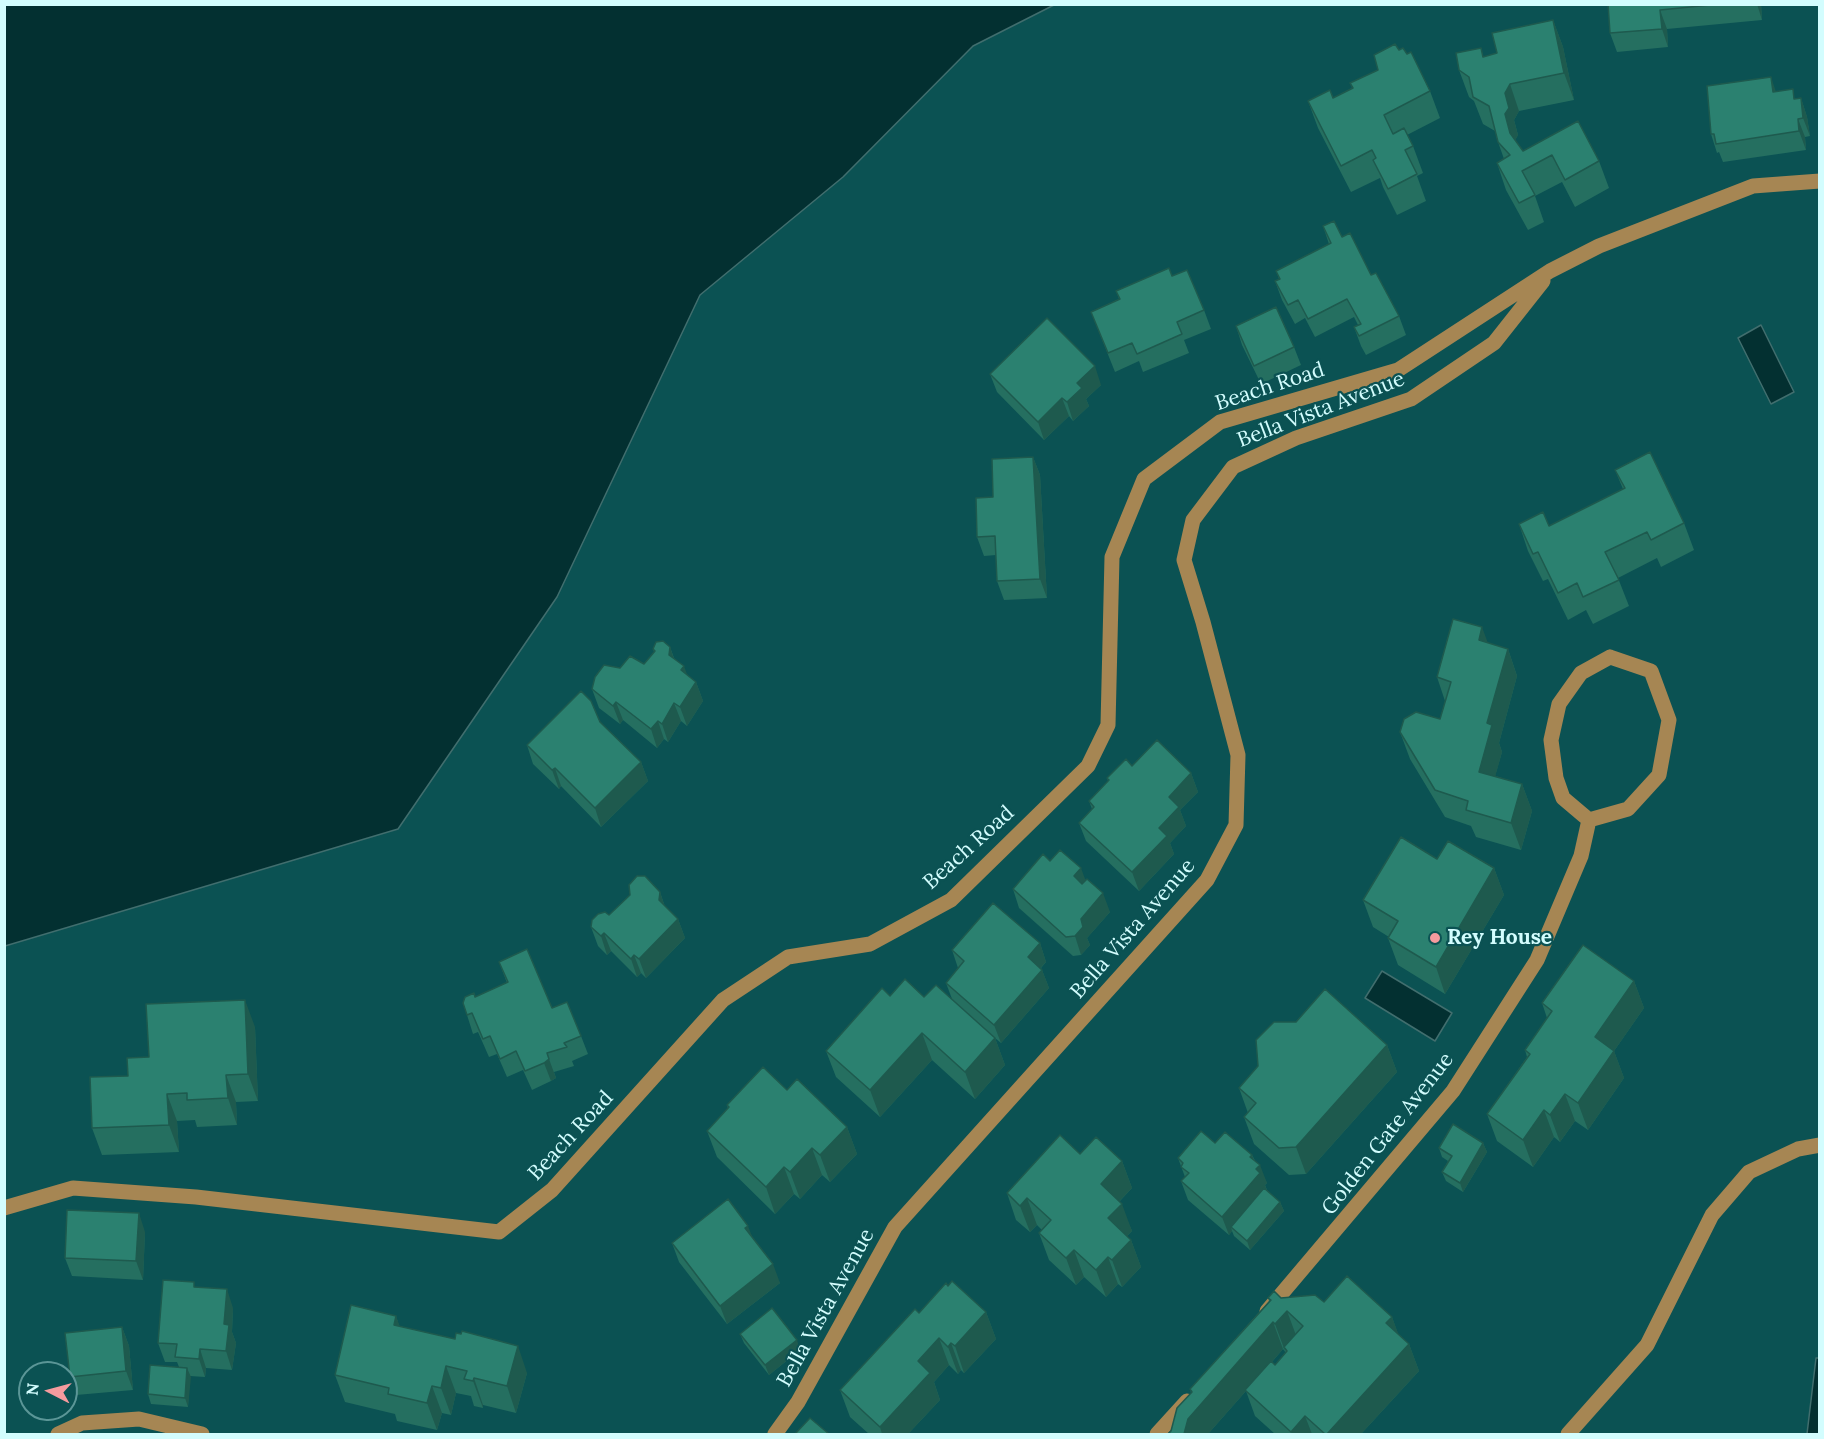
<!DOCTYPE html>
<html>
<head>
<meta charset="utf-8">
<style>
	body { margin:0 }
	#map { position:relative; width:1824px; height:1439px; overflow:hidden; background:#0b5253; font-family:Lora,serif }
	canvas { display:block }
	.frame { position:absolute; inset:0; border:6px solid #d3fdfe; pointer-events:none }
	.north { position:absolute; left:18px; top:1361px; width:60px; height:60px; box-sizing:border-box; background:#0b5253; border:2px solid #5b9697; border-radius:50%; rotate:276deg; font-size:16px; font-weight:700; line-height:24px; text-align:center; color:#d3fdfe }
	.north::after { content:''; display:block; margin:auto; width:21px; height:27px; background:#f59b9e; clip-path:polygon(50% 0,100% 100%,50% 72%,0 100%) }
</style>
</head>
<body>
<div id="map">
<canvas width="1824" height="1439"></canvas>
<div class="frame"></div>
<div class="north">N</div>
</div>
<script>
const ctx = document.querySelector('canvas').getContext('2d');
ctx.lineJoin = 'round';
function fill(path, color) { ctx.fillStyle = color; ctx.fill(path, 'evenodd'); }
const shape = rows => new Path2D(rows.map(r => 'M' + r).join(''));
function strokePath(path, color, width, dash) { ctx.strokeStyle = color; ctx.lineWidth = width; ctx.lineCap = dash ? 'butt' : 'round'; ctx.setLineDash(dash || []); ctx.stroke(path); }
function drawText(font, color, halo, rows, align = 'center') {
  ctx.font = font + ' Lora,serif'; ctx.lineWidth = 4.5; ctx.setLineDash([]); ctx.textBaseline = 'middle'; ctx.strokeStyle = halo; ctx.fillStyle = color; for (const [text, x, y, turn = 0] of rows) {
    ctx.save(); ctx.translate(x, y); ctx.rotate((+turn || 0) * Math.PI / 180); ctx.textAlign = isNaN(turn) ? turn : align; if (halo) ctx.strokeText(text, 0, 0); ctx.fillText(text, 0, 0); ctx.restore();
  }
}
const water = shape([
	[5,4,1054,4,1054,5,973,46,843,177,700,295,557,597,398,829,5,946,5,4],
	[1761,325,1794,392,1771,404,1738,338,1761,325],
	[1382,971,1452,1013,1435,1041,1365,998,1382,971],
	[1816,1358,1820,1358,1819,1434,1807,1434,1816,1358]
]);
fill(water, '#033031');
strokePath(water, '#416e6e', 1.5);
strokePath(shape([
	[1610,657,1651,671,1669,720,1659,775,1628,809,1589,820,1563,798,1556,778,1551,740,1559,704,1581,673,1610,657],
	[4,1208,73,1188,196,1197,499,1232,552,1190,723,1000,788,957,870,944,951,900,1088,766,1108,725,1112,557,1144,479,1220,422,1398,370,1550,271,1599,246,1753,186,1820,181],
	[1267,1311,1453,1091,1537,960,1581,856,1589,820],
	[58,1434,82,1423,139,1419,202,1434],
	[775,1434,798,1402,895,1227,1207,880,1236,825,1238,755,1203,622,1184,560,1193,520,1233,467,1296,438,1411,399,1494,343,1543,281],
	[1157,1434,1187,1401],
	[1568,1434,1647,1345,1712,1215,1749,1172,1798,1149,1820,1145]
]), '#a68653', 15);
fill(shape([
	[1608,4,1761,4,1762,20,1667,29,1668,47,1617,52,1610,33],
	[1553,20,1563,47,1574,100,1519,111,1514,120,1518,135,1515,140,1523,151,1599,161,1609,188,1575,207,1562,182,1535,196,1544,222,1528,230,1506,190,1497,163,1504,159,1498,142,1495,131,1483,124,1474,101,1469,97,1459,70,1484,57,1497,53],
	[1399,50,1430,91,1440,118,1407,135,1413,146,1423,173,1417,176,1426,201,1397,215,1383,187,1380,178,1351,192,1318,128,1308,101,1333,98,1352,88,1350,83,1378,70],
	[1776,91,1796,99,1801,98,1807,117,1810,136,1805,137,1806,150,1723,162,1719,152,1717,153,1711,134],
	[1323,226,1342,237,1371,275,1399,316,1406,335,1366,355,1361,346,1354,327,1358,325,1354,317,1315,337,1305,318,1295,324,1282,300,1275,281,1279,279,1276,271,1329,244],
	[1172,276,1204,310,1211,329,1184,340,1189,353,1143,372,1139,361,1115,372,1091,312,1119,299,1116,291],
	[1236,326,1294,347,1301,365,1261,384,1242,345],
	[990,374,1101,385,1086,399,1089,406,1073,421,1069,416,1044,440,997,392],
	[1033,457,1040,475,1047,598,1004,600,997,581,996,555,984,556,977,537,993,497],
	[1615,470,1684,523,1694,550,1661,567,1657,558,1618,578,1629,606,1593,624,1586,610,1568,620,1548,579,1543,581,1528,551,1519,524,1549,526,1623,489],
	[1488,643,1508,649,1517,676,1499,743,1502,752,1495,776,1522,784,1532,811,1521,850,1476,837,1471,826,1445,817,1410,759,1400,732,1440,719,1445,701,1437,677],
	[670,647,674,658,687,675,696,682,703,701,687,726,681,721,668,742,664,739,657,748,623,720,620,724,599,708,592,689,620,668,644,664,654,652,653,649],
	[600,722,641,762,648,781,601,827,561,786,559,789,533,764,527,745],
	[1132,766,1191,773,1198,792,1180,810,1186,826,1170,843,1174,854,1139,891,1086,841,1079,823,1092,809,1089,801,1108,781,1107,778],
	[1437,859,1494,868,1504,895,1445,994,1398,965,1388,938,1389,937,1373,927,1363,900],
	[1050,861,1086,880,1110,912,1087,938,1090,945,1081,955,1073,956,1019,908,1013,889],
	[660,892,665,907,678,919,685,938,646,978,641,973,637,977,611,951,607,955,598,946,591,927,609,915],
	[1040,943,1046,962,1041,968,1042,970,1049,988,1001,1043,995,1038,1005,1065,975,1099,932,1060,880,1117,836,1077,826,1051,890,996,952,999,946,983,958,968,952,950],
	[499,962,552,1008,581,1036,588,1054,572,1061,574,1066,554,1072,556,1078,551,1081,532,1090,523,1070,507,1077,497,1054,489,1057,478,1032,473,1034,467,1015,475,997,507,983],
	[1634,981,1644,1008,1614,1051,1624,1078,1588,1130,1575,1121,1560,1142,1554,1137,1533,1167,1497,1141,1487,1114,1527,1057,1525,1050,1547,1018,1542,1003],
	[255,1027,258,1101,236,1102,237,1125,197,1127,195,1120,177,1121,179,1152,102,1155,92,1128,128,1076,149,1057],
	[1387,1045,1397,1072,1306,1174,1289,1175,1254,1144,1244,1117,1248,1113,1239,1088],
	[787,1090,847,1127,857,1154,830,1182,822,1175,800,1199,794,1194,775,1214,717,1157,707,1131,728,1109,727,1105],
	[1215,1143,1252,1155,1267,1183,1265,1185,1267,1190,1280,1202,1284,1211,1250,1250,1234,1236,1232,1231,1229,1235,1188,1200,1181,1181,1185,1177,1178,1158],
	[1483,1143,1487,1152,1463,1192,1446,1181,1442,1172,1448,1161,1442,1157,1439,1148],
	[1080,1154,1122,1161,1132,1188,1119,1202,1132,1231,1127,1236,1131,1240,1141,1267,1122,1287,1118,1284,1106,1297,1084,1277,1076,1285,1049,1260,1039,1233,1042,1230,1037,1225,1030,1232,1016,1220,1007,1193],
	[145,1232,143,1280,72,1276,65,1258],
	[753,1239,780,1283,727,1324,679,1262,672,1243],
	[948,1286,986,1312,996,1339,964,1373,961,1370,958,1374,949,1365,934,1382,940,1400,908,1434,869,1434,850,1417,840,1390,919,1313],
	[1268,1298,1324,1302,1392,1317,1398,1334,1409,1344,1419,1371,1361,1434,1275,1434,1255,1416,1246,1391,1208,1434,1168,1434,1171,1431,1191,1393,1190,1389,1269,1301],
	[1283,1349,1286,1353,1275,1365,1272,1362],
	[233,1308,232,1332,236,1343,232,1370,206,1368,205,1377,190,1376,188,1407,151,1404,148,1394,179,1367,177,1362,165,1362,158,1343],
	[396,1316,399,1326,527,1373,516,1413,483,1405,483,1408,474,1406,471,1396,456,1393,451,1415,442,1413,437,1430,397,1421,395,1414,345,1402,335,1375],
	[122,1327,129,1346,133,1390,76,1395,70,1377],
	[740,1334,800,1350,769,1375,744,1343]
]), '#256f60');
fill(shape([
	[1757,4,1761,4,1762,20],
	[1660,10,1667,29,1668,47,1662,29],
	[1553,20,1563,47,1574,100,1564,73],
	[1771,77,1777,95,1773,92],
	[1510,84,1519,111,1514,120,1518,135,1515,141,1510,133,1505,114,1505,93],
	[1801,98,1807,117,1810,136,1803,118],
	[1798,119,1805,137,1806,150,1799,131],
	[1095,366,1101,385,1086,399,1089,406,1073,421,1067,402,1077,383],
	[1062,398,1069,416,1044,440,1038,422],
	[1033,457,1040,475,1047,598,1040,579],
	[1482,627,1492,654,1479,640],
	[670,647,676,665,669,655],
	[1508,649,1517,676,1499,743,1502,752,1489,799,1479,772,1487,723],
	[684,666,691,685,681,670],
	[696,682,703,701,687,726,680,707],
	[616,702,623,720,620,724,613,706],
	[674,703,681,721,668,742,662,724],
	[658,721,664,739,657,748,651,729],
	[641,762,648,781,601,827,595,808],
	[555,768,561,786,559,789,552,770],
	[1191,773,1198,792,1180,810,1186,826,1170,843,1174,854,1139,891,1132,872,1159,828,1169,797],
	[1522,784,1532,811,1521,850,1511,823],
	[1081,868,1088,887,1081,895,1074,876],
	[1494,868,1504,895,1445,994,1436,967],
	[660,892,666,910,659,900],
	[1103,893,1110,912,1087,938,1090,945,1081,955,1075,936,1081,919],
	[678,919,685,938,646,978,639,959],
	[604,933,611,951,607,955,601,936],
	[1040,943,1046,962,1034,975,1028,957],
	[634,955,641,973,637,977,631,959],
	[1042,970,1049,988,1001,1043,994,1025],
	[1634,981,1644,1008,1605,1064,1595,1037],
	[245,1000,255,1027,258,1101,248,1074],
	[922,1033,932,1060,880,1117,870,1090],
	[995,1038,1005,1065,975,1099,965,1072],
	[1387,1045,1397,1072,1306,1174,1296,1147],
	[1614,1051,1624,1078,1588,1130,1578,1103],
	[549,1059,556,1078,551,1081,544,1063],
	[226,1075,236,1102,237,1125,228,1098],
	[167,1094,177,1121,179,1152,169,1125],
	[1565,1094,1575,1121,1560,1142,1550,1115],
	[1544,1110,1554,1137,1533,1167,1523,1140],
	[847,1127,857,1154,830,1182,820,1155],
	[1483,1143,1487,1152,1463,1192,1460,1183],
	[812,1148,822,1175,800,1199,790,1172],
	[1252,1155,1257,1168,1260,1165,1267,1183,1265,1185,1267,1191,1231,1227,1232,1231,1229,1235,1222,1217],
	[1122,1161,1132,1188,1110,1211,1101,1184],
	[784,1167,794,1194,775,1214,766,1187],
	[1027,1198,1037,1225,1030,1232,1020,1206],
	[1280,1202,1284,1211,1250,1250,1247,1241],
	[1122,1204,1132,1231,1118,1245,1108,1218],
	[139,1213,145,1232,143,1280,136,1261],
	[748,1226,755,1244,745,1228],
	[1131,1240,1141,1267,1122,1287,1112,1260],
	[1074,1250,1084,1277,1076,1285,1066,1258],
	[1108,1257,1118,1284,1106,1297,1096,1270],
	[773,1264,780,1283,727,1324,720,1306],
	[227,1289,233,1308,232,1332,236,1343,232,1370,226,1351,224,1324],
	[1287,1311,1297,1338,1284,1347,1285,1351,1275,1324],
	[986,1312,996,1339,964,1373,955,1346],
	[396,1316,406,1343,394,1325],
	[1392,1317,1402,1344,1386,1323],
	[1273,1322,1283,1349,1247,1391,1245,1390,1246,1391,1208,1434,1184,1434,1188,1419],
	[122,1327,129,1346,133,1390,126,1371],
	[939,1338,949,1365,934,1382,940,1400,908,1434,882,1434,880,1427,918,1361],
	[797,1340,800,1350,769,1375,765,1365],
	[951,1343,961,1370,958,1374,948,1347],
	[1409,1344,1419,1371,1361,1434,1327,1434],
	[518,1346,527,1373,516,1413,507,1386],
	[200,1349,206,1368,205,1377,199,1359],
	[446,1366,456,1393,451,1415,441,1388],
	[187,1368,191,1377,188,1407,185,1398],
	[474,1378,483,1405,483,1408,473,1381],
	[432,1386,442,1413,437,1430,427,1403],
	[1305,1416,1312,1434,1292,1434,1291,1432]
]), '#1e5a4e');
const building = shape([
	[1608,4,1720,4,1660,10,1662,29,1610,33,1608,4],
	[1553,20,1564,73,1510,84,1505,93,1509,108,1505,114,1510,133,1523,151,1578,121,1599,161,1565,180,1552,155,1522,171,1535,195,1519,203,1497,163,1510,155,1498,142,1489,106,1473,97,1469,77,1459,70,1456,53,1481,48,1483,57,1497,53,1492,33,1553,20],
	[1395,44,1399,50,1403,48,1407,54,1411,52,1430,91,1384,115,1393,134,1404,128,1413,146,1405,150,1417,174,1388,189,1373,160,1376,158,1372,150,1341,166,1308,101,1330,90,1333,98,1353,88,1350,83,1378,70,1374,55,1395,44],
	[1771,77,1773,92,1793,89,1794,99,1801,98,1803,118,1798,119,1799,131,1716,144,1714,134,1711,134,1707,86,1771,77],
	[1334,221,1342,237,1350,233,1371,275,1376,273,1399,316,1359,336,1354,327,1361,324,1347,299,1308,319,1298,300,1288,305,1275,281,1280,279,1276,271,1331,243,1323,226,1334,221],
	[1169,268,1172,276,1187,270,1204,310,1177,322,1182,334,1137,354,1132,343,1108,353,1091,312,1120,299,1116,291,1169,268],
	[1276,307,1294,347,1254,366,1236,326,1276,307],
	[1047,318,1095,366,1077,383,1082,388,1067,402,1062,398,1038,422,990,374,1047,318],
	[1650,452,1684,523,1651,540,1647,532,1605,552,1619,580,1583,597,1577,583,1558,593,1538,552,1533,554,1519,524,1543,512,1549,526,1625,488,1615,470,1650,452],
	[1033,457,1040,579,997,581,995,536,977,537,976,498,993,497,992,459,1033,457],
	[1453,619,1482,627,1479,640,1508,649,1487,723,1492,725,1479,772,1522,784,1511,823,1466,810,1468,801,1435,790,1400,732,1404,719,1416,712,1440,719,1451,682,1437,677,1453,619],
	[663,641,670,647,669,655,684,666,681,670,696,682,680,707,674,703,662,724,658,721,651,729,616,702,613,706,592,689,595,677,604,665,620,668,630,656,644,664,655,651,653,649,656,642,663,641],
	[581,691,591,701,600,722,641,762,595,808,555,768,552,770,527,745,581,691],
	[1157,740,1191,773,1169,797,1179,807,1159,828,1167,836,1132,872,1079,823,1094,807,1089,801,1109,780,1107,778,1126,759,1132,766,1157,740],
	[1401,837,1437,859,1448,841,1494,868,1436,967,1388,938,1398,921,1363,900,1401,837],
	[1060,850,1081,868,1074,876,1082,884,1087,879,1103,893,1081,919,1083,927,1075,936,1066,937,1013,889,1043,854,1050,861,1060,850],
	[637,876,645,876,660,892,659,900,678,919,639,959,634,955,631,959,604,933,601,936,591,927,592,920,598,914,605,912,609,915,630,895,629,885,637,876],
	[993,903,1040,943,1028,957,1042,970,994,1025,946,983,964,961,952,950,993,903],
	[1583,945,1634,981,1595,1037,1614,1051,1578,1103,1565,1094,1550,1115,1544,1110,1523,1140,1487,1114,1530,1054,1525,1050,1552,1011,1542,1003,1583,945],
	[527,949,552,1008,567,1002,581,1036,564,1043,567,1047,547,1053,549,1059,544,1063,525,1071,516,1051,500,1059,490,1036,483,1039,472,1013,467,1015,463,1003,465,997,474,993,475,997,508,982,499,962,527,949],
	[905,979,924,997,936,985,995,1038,965,1072,922,1033,870,1090,826,1051,882,988,890,996,905,979],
	[1325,989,1387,1045,1296,1147,1279,1148,1244,1117,1256,1103,1239,1088,1258,1066,1256,1040,1274,1022,1296,1022,1325,989],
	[245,1000,248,1074,226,1075,228,1098,187,1100,187,1093,167,1094,169,1125,92,1128,90,1077,128,1076,127,1058,149,1057,146,1004,245,1000],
	[763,1067,787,1090,797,1079,847,1127,820,1155,812,1148,790,1172,784,1167,766,1187,707,1131,729,1107,727,1105,763,1067],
	[1453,1124,1483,1143,1460,1183,1442,1172,1452,1156,1439,1148,1453,1124],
	[1201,1131,1215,1143,1225,1132,1252,1155,1250,1157,1260,1165,1256,1169,1260,1173,1222,1217,1181,1181,1189,1173,1181,1167,1183,1163,1178,1158,1201,1131],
	[1060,1135,1080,1154,1096,1137,1122,1161,1101,1184,1122,1204,1108,1218,1131,1240,1112,1260,1108,1257,1096,1270,1074,1250,1066,1258,1039,1233,1051,1220,1027,1198,1020,1206,1007,1193,1060,1135],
	[1264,1188,1280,1202,1247,1241,1231,1227,1264,1188],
	[728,1199,748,1226,745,1228,773,1264,720,1306,672,1243,728,1199],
	[67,1210,139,1213,136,1261,65,1258,67,1210],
	[1347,1276,1392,1317,1386,1323,1409,1344,1327,1434,1325,1434,1305,1416,1291,1432,1245,1390,1271,1361,1275,1365,1287,1351,1284,1347,1303,1326,1287,1311,1275,1324,1273,1322,1188,1419,1184,1434,1168,1434,1171,1431,1177,1408,1192,1392,1190,1389,1271,1300,1268,1298,1274,1291,1281,1298,1315,1295,1324,1302,1347,1276],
	[163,1280,194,1282,194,1287,227,1289,224,1324,229,1325,226,1351,200,1349,199,1359,175,1357,177,1344,158,1343,163,1280],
	[952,1281,986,1312,955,1346,951,1343,948,1347,939,1338,918,1361,930,1373,880,1427,840,1390,915,1309,919,1313,946,1283,948,1286,952,1281],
	[351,1305,396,1316,394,1325,455,1339,456,1333,461,1334,462,1331,518,1346,507,1386,474,1378,473,1381,464,1379,467,1371,446,1366,441,1388,432,1386,427,1403,388,1394,389,1388,335,1375,351,1305],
	[772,1308,797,1340,765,1365,740,1334,772,1308],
	[122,1327,126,1371,70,1377,65,1333,122,1327],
	[150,1365,187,1368,185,1398,148,1394,150,1365],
	[810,1418,829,1434,795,1434,810,1418]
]);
fill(building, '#2b8170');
strokePath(building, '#1e5a4e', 1.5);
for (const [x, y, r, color] of [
	[1435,938,6,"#f59b9e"]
]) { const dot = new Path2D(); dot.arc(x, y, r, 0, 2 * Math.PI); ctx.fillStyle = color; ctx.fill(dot); strokePath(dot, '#0b5253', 2); }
drawText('21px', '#d3fdfe', '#0b5253', [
	["Beach Road",1270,387,-18],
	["Bella Vista Avenue",1321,410,-21],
	["Beach Road",969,848,-42],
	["Bella Vista Avenue",1133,929,-49],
	["Golden Gate Avenue",1388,1134,-52],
	["Beach Road",571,1136,-47],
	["Bella Vista Avenue",826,1308,-61]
]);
drawText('bold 21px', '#d3fdfe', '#0b5253', [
	["Rey House",1447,938]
], 'left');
</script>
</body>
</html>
